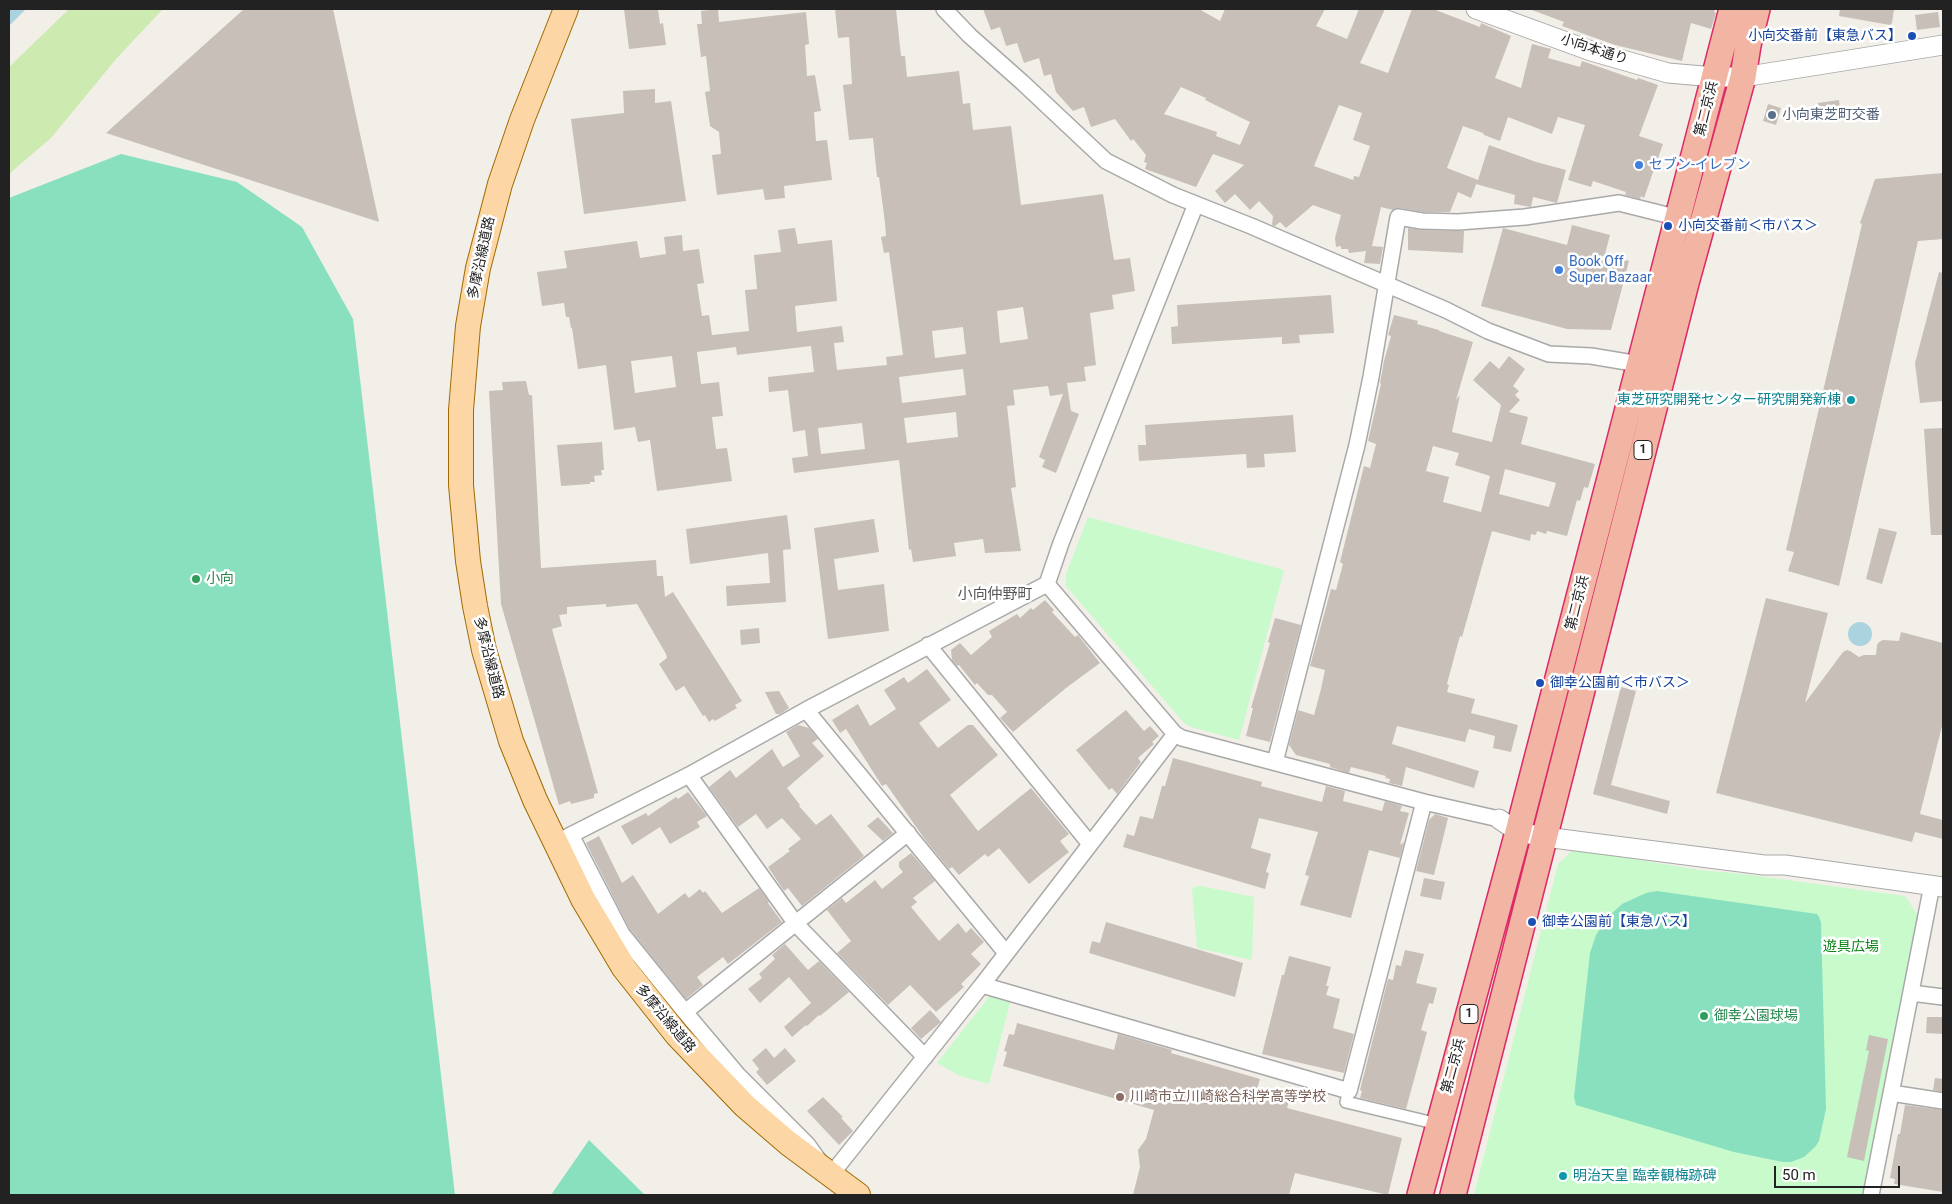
<!DOCTYPE html>
<html>
<head>
<meta charset="utf-8">
<style>
	body { margin:0 }
	#map { position:relative; width:1952px; height:1204px; overflow:hidden; background:#f2efe9; font-family:Roboto,sans-serif }
	canvas { display:block }
	.frame { position:absolute; inset:0; border:10px solid #222; pointer-events:none }
	.scale { position:absolute; left:1774px; top:1166px; width:126px; height:22px; box-sizing:border-box; border:2px solid #222; border-top:0; padding-left:6px; font-size:15px; line-height:18px; white-space:nowrap; color:#222; -webkit-text-stroke:4px #fff; paint-order:stroke }
</style>
</head>
<body>
<div id="map">
<canvas width="1952" height="1204"></canvas>
<div class="frame"></div>
<div class="scale">50 m</div>
</div>
<script>
const ctx = document.querySelector('canvas').getContext('2d');
ctx.lineJoin = 'round';
function fill(path, color) { ctx.fillStyle = color; ctx.fill(path, 'evenodd'); }
const shape = rows => new Path2D(rows.map(r => 'M' + r).join(''));
function strokePath(path, color, width, dash) { ctx.strokeStyle = color; ctx.lineWidth = width; ctx.lineCap = dash ? 'butt' : 'round'; ctx.setLineDash(dash || []); ctx.stroke(path); }
function drawText(font, color, halo, rows, align = 'center') {
  ctx.font = font + ' Roboto,"Noto Sans JP",sans-serif'; ctx.lineWidth = 5; ctx.setLineDash([]); ctx.textBaseline = 'middle'; ctx.strokeStyle = halo; ctx.fillStyle = color; for (const [text, x, y, turn = 0] of rows) {
    ctx.save(); ctx.translate(x, y); ctx.rotate((+turn || 0) * Math.PI / 180); ctx.textAlign = isNaN(turn) ? turn : align; if (halo) ctx.strokeText(text, 0, 0); ctx.fillText(text, 0, 0); ctx.restore();
  }
}
fill(shape([
	[69,9,163,9,117,58,51,138,9,174,9,67]
]), '#cdebb0');
fill(shape([
	[1088,517,1284,570,1239,740,1191,727,1184,723,1066,586,1066,574],
	[1574,849,1699,870,1743,874,1905,896,1919,917,1864,1195,1474,1195,1558,864],
	[1201,886,1254,897,1252,960,1197,948,1192,891,1194,887],
	[992,993,1011,999,989,1084,960,1076,937,1063]
]), '#c8facc');
fill(shape([
	[121,154,237,182,302,227,353,319,455,1195,9,1195,9,198],
	[1657,891,1810,913,1817,914,1819,917,1821,923,1826,1109,1819,1141,1815,1147,1804,1157,1791,1162,1783,1162,1734,1152,1576,1105,1574,1097,1590,953,1596,935,1608,917,1622,904,1646,893],
	[589,1140,645,1195,551,1195]
]), '#88e0be');
fill(shape([
	[9,9,26,9,9,26],
	'1848 634a12 12 0 1 1 24 0a12 12 0 1 1-24 0Z'
]), '#aad3df');
fill(shape([
	[244,9,333,9,379,222,106,133],
	[624,9,658,9,660,24,663,23,666,45,629,49],
	[718,9,719,22,806,12,809,44,805,45,807,76,815,75,821,111,814,112,816,141,827,140,832,180,784,186,785,198,765,200,763,189,717,195,712,155,721,154,719,132,710,126,705,92,710,91,706,56,701,57,697,24,702,24,701,11],
	[835,9,896,9,901,56,905,56,907,77,959,71,963,104,970,103,973,130,1011,126,1021,205,1103,194,1114,260,1130,258,1135,291,1112,295,1114,309,1090,313,1096,365,1084,367,1086,381,1067,383,1071,411,1079,414,1056,473,1042,467,1045,460,1039,457,1063,394,1050,396,1048,386,1013,390,1015,405,1007,406,1016,487,1011,488,1021,551,985,553,983,539,954,543,956,556,913,562,911,549,909,550,899,460,794,473,792,458,808,456,805,430,793,432,788,390,769,392,768,377,814,372,811,346,737,355,736,347,697,352,701,384,719,382,723,416,712,417,716,449,727,448,732,481,657,491,650,440,638,442,635,427,614,430,606,365,578,369,572,328,571,328,569,317,566,317,564,303,542,306,537,272,567,268,564,251,637,241,640,258,666,254,664,237,682,235,683,251,699,249,704,283,697,284,702,316,709,315,712,335,749,331,745,290,757,289,754,255,781,252,778,230,795,228,798,244,832,240,837,301,795,306,797,332,842,326,844,342,834,343,837,370,887,365,886,357,903,355,889,252,884,253,881,237,886,236,885,223,879,177,877,177,873,138,849,140,843,85,852,84,849,37,838,38],
	[1023,307,1028,339,1000,343,997,311],
	[963,327,966,354,935,358,932,331],
	[672,356,676,387,635,393,631,361],
	[963,369,966,395,902,403,899,377],
	[956,412,958,437,907,443,904,418],
	[862,423,865,449,821,454,818,428],
	[983,9,1199,9,1220,21,1225,9,1325,9,1316,26,1347,39,1359,9,1385,9,1360,63,1388,73,1412,9,1433,9,1480,27,1481,23,1511,36,1495,78,1521,88,1532,44,1551,49,1548,58,1580,67,1582,61,1637,80,1638,78,1658,85,1639,136,1663,144,1644,198,1641,196,1640,199,1625,195,1626,192,1593,181,1591,187,1568,180,1585,125,1558,117,1552,134,1508,117,1500,141,1484,135,1483,133,1463,126,1447,168,1478,180,1489,145,1536,162,1566,170,1557,203,1533,197,1531,207,1514,204,1515,195,1476,184,1477,182,1471,198,1458,192,1450,212,1423,212,1400,208,1393,210,1381,207,1372,246,1383,247,1380,264,1364,263,1366,251,1349,253,1348,249,1341,249,1341,246,1336,247,1335,238,1341,215,1313,205,1286,228,1280,222,1275,226,1272,225,1273,216,1259,201,1250,210,1235,194,1225,203,1215,191,1244,165,1213,154,1196,187,1145,169,1147,163,1144,162,1146,155,1133,139,1131,141,1115,119,1091,127,1084,107,1073,111,1056,92,1051,74,1044,76,1039,58,1024,63,1017,43,1006,46,1000,27,991,30],
	[1181,87,1206,98,1205,100,1250,122,1240,145,1216,136,1217,132,1164,114],
	[1339,105,1362,113,1353,140,1370,146,1359,177,1354,176,1353,180,1314,166],
	[1533,9,1715,9,1714,12,1716,13,1711,29,1691,23,1682,61,1615,45,1562,26,1564,22,1532,10],
	[1840,9,1894,9,1892,23,1890,25,1839,16],
	[1938,12,1940,27,1917,30,1915,15],
	[655,89,655,103,671,101,686,201,584,214,571,119,624,113,623,91],
	[1839,100,1841,116,1820,119,1818,103],
	[1768,104,1781,108,1776,125,1763,121],
	[1943,173,1943,239,1918,241,1839,586,1788,571,1794,552,1786,550,1862,224,1860,223,1875,179],
	[1572,225,1610,235,1605,254,1629,261,1611,330,1567,329,1481,306,1503,228,1567,245],
	[1408,228,1422,230,1464,231,1463,253,1408,250],
	[1939,272,1943,273,1943,401,1920,403,1915,363],
	[1331,295,1334,333,1299,335,1300,343,1282,344,1282,337,1172,344,1171,327,1178,326,1177,305],
	[1394,315,1418,321,1417,324,1439,330,1439,331,1473,342,1456,400,1460,395,1452,432,1492,442,1501,405,1473,380,1490,361,1499,369,1509,356,1525,369,1513,386,1519,391,1515,395,1520,400,1509,412,1528,417,1521,444,1595,464,1588,488,1584,487,1580,501,1577,500,1567,536,1547,531,1546,534,1537,531,1536,535,1531,534,1530,541,1492,531,1462,637,1460,636,1455,654,1447,684,1449,685,1447,692,1475,699,1471,713,1518,725,1511,752,1493,748,1495,736,1469,729,1465,742,1397,726,1392,744,1479,771,1474,788,1406,767,1402,786,1389,783,1390,779,1385,778,1386,776,1351,767,1349,773,1330,767,1330,764,1296,755,1289,745,1298,710,1314,715,1321,689,1325,670,1310,666,1331,589,1336,590,1343,564,1340,562,1364,466,1370,468,1376,444,1368,441,1381,384,1380,383,1384,361,1391,336,1388,335],
	[1433,446,1459,453,1455,465,1490,476,1481,512,1443,502,1449,477,1426,471],
	[1505,469,1556,483,1549,507,1499,494],
	[526,381,529,395,532,395,541,568,656,560,657,576,663,576,665,597,673,592,742,701,735,705,737,708,715,721,713,719,709,722,705,715,703,716,684,686,676,691,659,664,667,658,666,654,637,604,606,607,606,604,567,607,567,614,559,615,562,626,552,629,598,793,594,794,594,798,571,804,570,801,559,805,501,604,489,391,503,390,502,382],
	[1293,415,1296,452,1264,454,1265,467,1247,468,1246,454,1139,461,1138,445,1146,445,1145,425],
	[1943,428,1943,535,1931,535,1924,429],
	[602,442,604,470,601,470,602,475,594,476,595,482,590,482,590,484,561,486,557,445],
	[787,515,791,549,783,550,786,602,727,606,726,586,770,583,768,553,690,564,686,529],
	[874,519,879,552,834,559,838,590,884,584,889,631,828,639,814,528],
	[1879,528,1897,532,1882,584,1866,579],
	[1766,598,1828,613,1805,703,1843,652,1847,650,1850,651,1859,657,1864,655,1876,655,1877,645,1879,642,1883,640,1899,641,1901,632,1943,643,1943,722,1920,814,1943,820,1943,839,1915,832,1912,842,1716,793],
	[1045,600,1054,610,1052,612,1075,637,1078,635,1100,663,1066,688,1013,732,1000,718,1007,712,992,695,988,695,977,683,975,685,959,665,957,666,952,660,951,650,960,643,971,655,992,637,989,631,1017,614,1020,618,1031,608,1033,610],
	[1275,618,1301,625,1270,742,1246,736,1253,708,1251,708,1270,643,1268,642],
	[759,628,760,643,741,645,740,630],
	[927,669,951,700,919,723,938,748,968,725,973,725,998,755,950,795,978,831,1031,788,1069,834,1060,841,1069,852,1029,884,999,848,988,857,985,854,959,875,952,867,949,869,926,841,886,784,882,786,846,729,840,733,832,720,858,704,870,726,896,709,884,690,904,677,908,683],
	[1621,687,1636,691,1611,785,1670,801,1667,814,1593,794],
	[779,691,789,708,780,714,776,714,765,692],
	[1126,710,1144,731,1150,726,1159,736,1152,742,1154,744,1138,758,1141,762,1117,794,1112,788,1109,790,1076,750],
	[798,725,809,728,818,739,812,743,824,756,787,788,800,805,799,806,816,825,831,814,864,856,802,906,788,888,784,891,768,867,790,851,788,849,801,839,782,818,767,829,756,814,738,827,709,787,730,770,736,778,772,749,783,767,800,756,786,732],
	[1173,758,1262,782,1261,786,1322,802,1326,786,1345,791,1343,801,1382,811,1385,801,1402,806,1400,811,1409,813,1400,845,1404,842,1400,858,1369,850,1351,918,1300,905,1309,876,1305,875,1318,832,1259,818,1251,848,1271,854,1266,872,1269,873,1265,889,1123,847,1127,834,1134,836,1140,816,1153,819,1162,786,1165,786],
	[688,792,707,816,697,822,700,827,670,844,660,827,632,845,621,826,646,813,648,816,676,797,678,799],
	[1435,814,1448,818,1434,875,1416,871,1429,820],
	[878,817,893,833,883,841,867,826],
	[599,836,622,883,633,875,658,914,685,893,689,898,700,889,703,893,705,891,722,913,759,888,769,902,768,903,782,922,728,964,723,957,697,977,703,985,686,999,629,928,586,843],
	[911,853,935,881,913,898,917,902,911,907,939,941,958,923,966,933,971,928,984,942,971,954,981,964,961,984,964,987,936,1012,910,985,888,1005,837,953,851,941,827,910,842,898,846,903,875,880,882,889,903,872,899,867,899,862],
	[1424,878,1445,882,1441,900,1420,896],
	[1106,922,1243,963,1235,997,1089,953,1092,941,1100,943],
	[785,944,808,970,819,961,849,992,820,1016,819,1015,807,1026,806,1025,792,1037,784,1027,811,1003,789,977,760,1003,748,989,762,978,759,974,775,959,772,955],
	[1405,950,1424,954,1416,983,1437,988,1433,1004,1429,1003,1421,1030,1427,1032,1406,1109,1360,1098,1362,1091,1360,1090,1388,979,1393,980,1396,965,1401,966],
	[1289,956,1331,967,1326,986,1329,986,1326,995,1340,999,1333,1028,1354,1034,1344,1073,1262,1054,1282,975,1284,975],
	[930,1010,941,1022,921,1039,911,1028],
	[1927,1017,1943,1017,1943,1034,1926,1033],
	[1017,1023,1114,1050,1118,1034,1172,1050,1171,1053,1260,1079,1256,1092,1289,1101,1287,1108,1402,1138,1388,1195,1295,1173,1289,1195,1133,1195,1140,1167,1138,1150,1146,1139,1154,1110,1003,1066,1007,1052,1004,1051,1009,1034,1014,1035],
	[1869,1035,1888,1039,1864,1161,1847,1157,1869,1051,1866,1050],
	[766,1048,774,1058,785,1048,796,1061,767,1085,756,1072,759,1069,752,1060],
	[1935,1078,1943,1079,1943,1092,1933,1090],
	[823,1097,843,1117,841,1118,853,1131,839,1145,807,1111],
	[1905,1105,1943,1110,1943,1192,1894,1184,1895,1179,1890,1178,1898,1134,1900,1134]
]), '#c7bfb8');
const pedestrian = shape([
	[1349,1091,1346,1102,1438,1124]
]);
const minor = shape([
	[944,9,970,36,1023,83,1106,161,1173,195,1251,226,1446,310,1488,331,1549,354,1591,356,1639,364],
	[1047,584,1061,543,1196,204],
	[928,645,1090,844],
	[806,710,1006,953],
	[1175,734,982,985,1349,1091,1424,802],
	[1275,762,1357,445,1371,377,1398,217,1422,221,1458,222,1525,217,1619,203,1679,218],
	[689,775,796,924,925,1057],
	[908,833,685,1012,738,1075,807,1144,830,1176,982,985],
	[571,835,622,934,685,1012],
	[555,843,689,775,806,710,1047,584,1175,734,1182,738,1424,802,1499,819],
	[1911,993,1943,997],
	[1891,1093,1943,1101],
	[1871,1195,1932,885]
]);
const tertiary = shape([
	[1476,9,1591,51,1668,73,1715,77,1743,77,1943,45],
	[1499,819,1518,832,1545,837,1764,865,1785,865,1943,887]
]);
const primary = shape([
	[566,9,522,120,500,184,478,268,468,326,461,410,461,485,468,561,475,606,484,650,511,741,535,800,583,899,624,968,677,1035,745,1106,788,1143,858,1195]
]);
const trunk = shape([
	[1420,1195,1518,832,1732,9],
	[1453,1195,1686,283,1743,77,1748,45,1757,9]
]);
strokePath(pedestrian, '#a9a9a9', 14);
strokePath(minor, '#a9a9a9', 18);
strokePath(tertiary, '#a9a9a9', 21);
strokePath(primary, '#a06b00', 26);
strokePath(trunk, '#dc2a67', 28);
strokePath(pedestrian, '#fff', 11);
strokePath(minor, '#fff', 15);
strokePath(tertiary, '#fff', 19);
strokePath(primary, '#fcd6a4', 24);
strokePath(trunk, '#f2b4a3', 25);
for (const [x, y, r, color] of [
	[1912,36,5,"#1a4fb4"],
	[1772,115,5,"#5c6f8a"],
	[1639,165,5,"#3f7fe0"],
	[1668,226,5,"#1a4fb4"],
	[1559,270,5,"#3f7fe0"],
	[1851,400,5,"#0f9aa8"],
	[196,579,5,"#2e9e5b"],
	[1540,683,5,"#1a4fb4"],
	[1532,922,5,"#1a4fb4"],
	[1704,1016,5,"#2e9e5b"],
	[1120,1097,5,"#8d6e63"],
	[1563,1176,5,"#0f9aa8"]
]) { const dot = new Path2D(); dot.arc(x, y, r, 0, 2 * Math.PI); ctx.fillStyle = color; ctx.fill(dot); strokePath(dot, '#fff', 2); }
for (const [x, y, w] of [
	[1643,450,18],
	[1469,1014,18]
]) { const box = new Path2D(); box.roundRect(x - w / 2, y - 9.5, w, 19, 4); ctx.fillStyle = '#fff'; ctx.fill(box); strokePath(box, '#222', 1); }
drawText('bold 12px', '#222', null, [
	["1",1643,450],
	["1",1469,1014]
]);
drawText('14px', '#164399', '#fff', [
	["小向交番前【東急バス】",1902,36,"right"],
	["小向交番前＜市バス＞",1678,226],
	["御幸公園前＜市バス＞",1550,683],
	["御幸公園前【東急バス】",1542,922]
], 'left');
drawText('14px', '#222', '#fff', [
	["小向本通り",1594,50,18],
	["第二京浜",1707,109,-76],
	["多摩沿線道路",482,258,-78],
	["第二京浜",1578,603,-76],
	["多摩沿線道路",488,658,76],
	["多摩沿線道路",665,1019,50],
	["第二京浜",1454,1066,-75]
]);
drawText('14px', '#4e5e75', '#fff', [
	["小向東芝町交番",1782,115]
], 'left');
drawText('14px', '#366cbe', '#fff', [
	["セブン-イレブン",1649,165],
	["Book Off",1569,262],
	["Super Bazaar",1569,278]
], 'left');
drawText('14px', '#0d838f', '#fff', [
	["東芝研究開発センター研究開発新棟",1841,400],
	["明治天皇 臨幸観梅跡碑",1573,1176,"left"]
], 'right');
drawText('14px', '#27864d', '#fff', [
	["小向",206,579],
	["御幸公園球場",1714,1016]
], 'left');
drawText('14px', '#0c8416', '#fff', [
	["遊具広場",1851,947]
]);
drawText('14px', '#785e54', '#fff', [
	["川崎市立川崎総合科学高等学校",1130,1097]
], 'left');
drawText('15px', '#555', '#fff', [
	["小向仲野町",995,595]
]);
</script>
</body>
</html>
